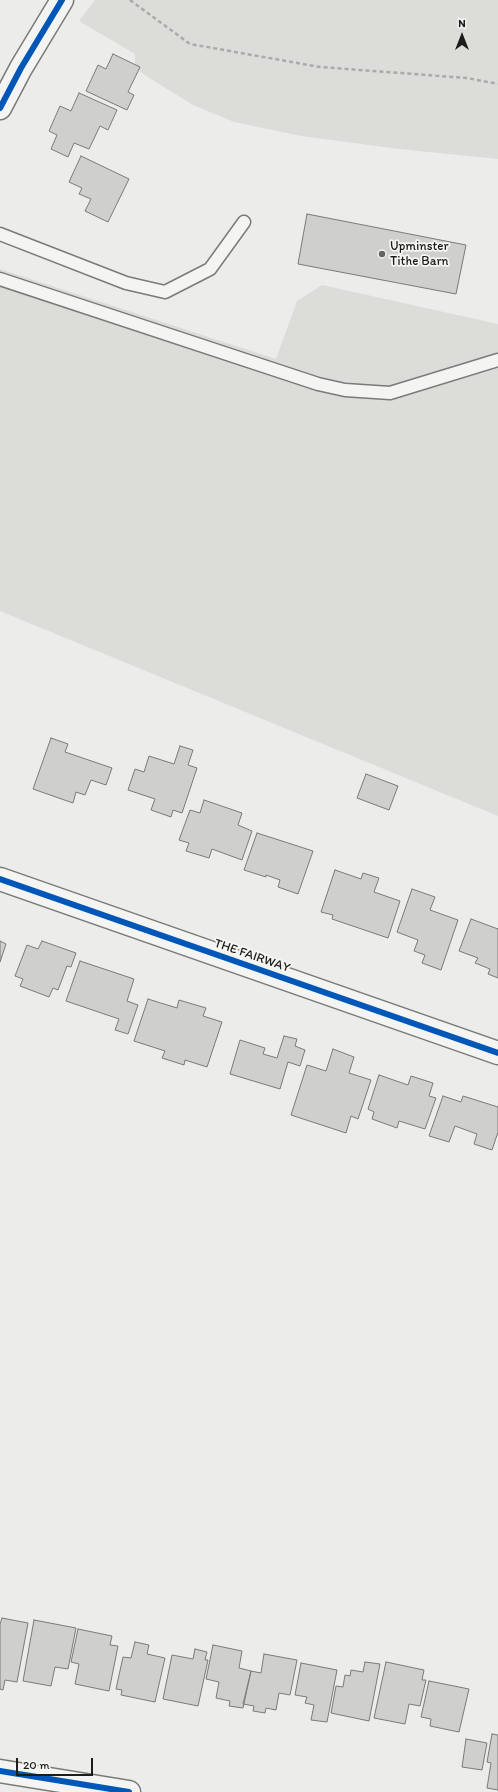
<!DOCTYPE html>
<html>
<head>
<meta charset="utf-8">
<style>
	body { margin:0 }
	#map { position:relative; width:498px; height:1792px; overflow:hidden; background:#ececea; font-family:Itim,sans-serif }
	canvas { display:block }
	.north { position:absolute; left:442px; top:16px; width:40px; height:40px; -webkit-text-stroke:3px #f6f6f2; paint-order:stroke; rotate:0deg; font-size:11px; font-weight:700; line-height:16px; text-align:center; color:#1c1c1c }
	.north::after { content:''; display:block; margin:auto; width:14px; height:18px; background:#1c1c1c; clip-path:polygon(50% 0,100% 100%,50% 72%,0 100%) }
	.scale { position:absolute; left:16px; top:1758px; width:77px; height:18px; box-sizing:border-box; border:2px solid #1c1c1c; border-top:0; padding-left:5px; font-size:12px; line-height:14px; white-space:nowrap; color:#1c1c1c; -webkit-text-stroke:3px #f6f6f2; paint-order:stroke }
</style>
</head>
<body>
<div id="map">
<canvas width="498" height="1792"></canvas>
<div class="north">N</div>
<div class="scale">20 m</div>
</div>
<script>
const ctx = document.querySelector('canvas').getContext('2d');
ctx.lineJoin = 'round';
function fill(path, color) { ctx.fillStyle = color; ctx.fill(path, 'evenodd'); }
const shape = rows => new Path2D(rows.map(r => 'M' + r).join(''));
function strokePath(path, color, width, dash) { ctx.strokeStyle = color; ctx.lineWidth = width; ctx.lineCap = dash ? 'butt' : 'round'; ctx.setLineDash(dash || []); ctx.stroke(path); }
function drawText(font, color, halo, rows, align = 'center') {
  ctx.font = font + ' Itim,sans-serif'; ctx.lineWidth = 3.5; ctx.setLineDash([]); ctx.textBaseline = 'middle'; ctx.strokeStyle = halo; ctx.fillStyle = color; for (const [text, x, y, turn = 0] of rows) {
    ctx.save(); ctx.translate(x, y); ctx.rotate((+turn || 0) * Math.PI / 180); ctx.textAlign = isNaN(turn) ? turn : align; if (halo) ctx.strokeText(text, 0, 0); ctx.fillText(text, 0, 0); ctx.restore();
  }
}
fill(shape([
	[95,0,498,0,498,159,399,149,301,136,234,122,193,105,146,76,135,67,135,54,79,21],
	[0,269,276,359,297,301,322,285,498,324,498,816,0,611]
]), '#dcdcd9');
const building = shape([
	[113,54,140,67,128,92,134,95,127,110,86,91,98,65,106,69,113,54],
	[79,93,117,110,108,130,100,126,89,149,74,143,68,157,51,149,57,135,49,131,60,106,71,111,79,93],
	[81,156,129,179,108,222,85,211,91,199,79,194,82,188,69,182,81,156],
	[307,214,466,245,456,294,298,264,307,214],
	[51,738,68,744,65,752,112,768,106,785,91,780,85,795,76,792,73,803,33,789,51,738],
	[180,746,193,750,188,765,197,768,182,813,173,810,171,817,151,810,155,799,128,790,135,769,144,772,149,756,174,764,180,746],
	[366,774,398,786,389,810,357,798,366,774],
	[204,800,242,813,238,825,252,831,242,860,212,849,209,858,186,851,189,843,179,840,190,810,200,813,204,800],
	[257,833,313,851,298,894,278,887,280,880,266,875,266,877,244,870,257,833],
	[335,870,361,879,363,873,379,878,374,892,400,901,388,938,332,919,333,915,321,912,335,870],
	[412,889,435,897,430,910,458,920,441,970,422,963,425,955,414,951,418,940,397,932,412,889],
	[471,919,498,929,498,978,488,974,490,969,475,963,478,958,459,951,471,919],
	[0,941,6,944,0,962,0,941],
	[42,941,76,953,71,967,67,966,58,990,53,988,49,997,20,986,23,979,15,976,27,945,38,949,42,941],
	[80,961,134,979,127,1001,138,1005,128,1034,115,1030,119,1019,66,1001,80,961],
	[148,999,177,1008,179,1000,206,1008,203,1016,222,1022,207,1067,185,1060,184,1065,162,1058,165,1051,134,1041,148,999],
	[284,1036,297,1039,295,1046,305,1050,300,1066,288,1062,280,1089,230,1074,240,1040,265,1048,263,1054,277,1058,284,1036],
	[333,1049,354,1057,349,1073,371,1080,358,1119,351,1116,346,1133,291,1115,307,1065,326,1071,333,1049],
	[379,1075,408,1085,411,1076,433,1083,429,1096,436,1098,425,1129,399,1121,397,1128,372,1119,374,1112,368,1109,379,1075],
	[443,1096,461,1102,463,1096,498,1107,498,1132,492,1150,474,1144,477,1134,455,1126,449,1142,429,1136,443,1096],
	[2,1618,28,1623,17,1682,5,1680,3,1690,0,1689,0,1624,2,1618],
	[34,1620,76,1628,68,1669,55,1667,51,1686,23,1681,34,1620],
	[78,1629,112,1636,110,1645,118,1646,109,1691,75,1684,79,1664,71,1662,78,1629],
	[135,1642,149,1645,147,1654,165,1658,155,1702,121,1695,122,1690,116,1689,123,1657,131,1658,135,1642],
	[213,1645,242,1651,239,1668,251,1671,243,1708,229,1706,230,1701,216,1698,219,1682,206,1679,213,1645],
	[195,1649,207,1652,205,1660,208,1660,198,1706,163,1699,172,1655,193,1659,195,1649],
	[264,1654,297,1660,290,1695,279,1693,276,1710,266,1708,265,1713,253,1711,254,1706,243,1704,251,1671,261,1673,264,1654],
	[365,1662,380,1664,369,1721,331,1713,336,1686,343,1687,345,1675,350,1676,351,1670,363,1672,365,1662],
	[386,1662,424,1670,422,1680,426,1680,420,1706,409,1704,405,1724,374,1718,386,1662],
	[301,1663,337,1670,327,1722,311,1720,314,1705,305,1703,307,1697,295,1695,301,1663],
	[429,1681,469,1689,459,1732,430,1726,431,1719,421,1717,429,1681],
	[492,1734,498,1735,498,1790,487,1788,491,1763,487,1762,492,1734],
	[466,1739,487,1743,482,1770,462,1767,466,1739]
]);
fill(building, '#cfcfce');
strokePath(building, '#7a7a79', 1);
const lane = shape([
	[0,234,126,283,165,292,210,269,244,222],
	[0,279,318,384,345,390,390,393,498,360]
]);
const street = shape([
	[0,879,498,1053],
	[0,1771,129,1792]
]);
const secondary = shape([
	[0,108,21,68,62,0]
]);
strokePath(lane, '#7a7a79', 15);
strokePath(street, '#7a7a79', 25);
strokePath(secondary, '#7a7a79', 25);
strokePath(shape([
	[130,0,190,44,320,67,467,78,498,84]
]), '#aaaaa9', 2.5, [4, 3]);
strokePath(lane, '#f4f4f2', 12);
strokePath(street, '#f4f4f2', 22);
strokePath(secondary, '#f4f4f2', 22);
strokePath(shape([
	[0,108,21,68,62,0],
	[0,879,498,1053],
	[0,1771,129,1792]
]), '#0057b8', 6);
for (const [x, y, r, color] of [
	[382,254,4,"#656564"]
]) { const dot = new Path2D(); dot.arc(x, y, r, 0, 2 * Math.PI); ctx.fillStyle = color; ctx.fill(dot); strokePath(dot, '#f6f6f2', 1.5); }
drawText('13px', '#1c1c1c', '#f6f6f2', [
	["Upminster",390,247],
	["Tithe Barn",390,262]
], 'left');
drawText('13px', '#1c1c1c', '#f6f6f2', [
	["THE FAIRWAY",252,956,19]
]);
</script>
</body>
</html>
